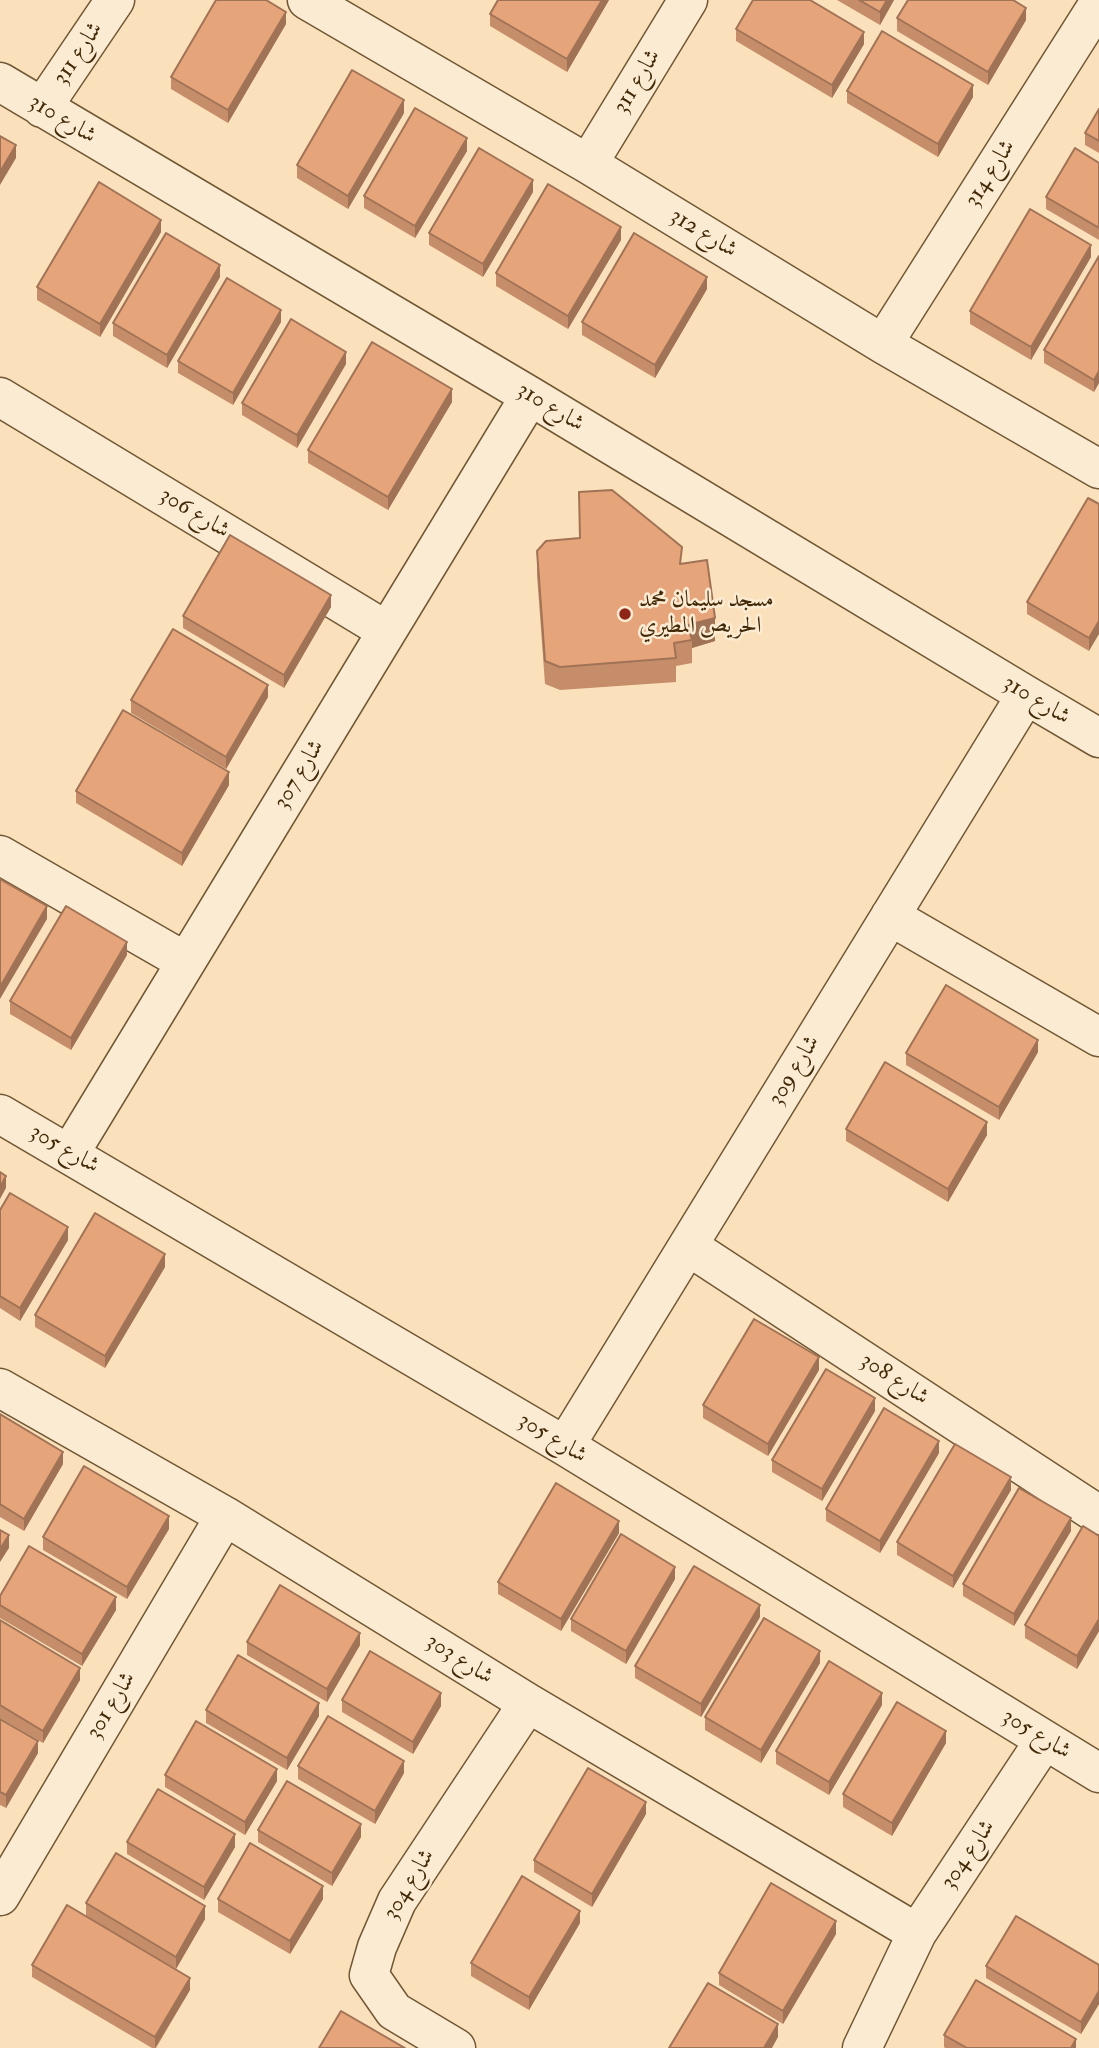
<!DOCTYPE html>
<html>
<head>
<meta charset="utf-8">
<style>
	body { margin:0 }
	canvas { display:block; background:#fae0bb }
</style>
</head>
<body>
<canvas width="1099" height="2048"></canvas>
<script>
const ctx = document.querySelector('canvas').getContext('2d');
ctx.lineJoin = 'round';
const shape = rows => new Path2D(rows.map(r => 'M' + r).join(''));
function strokePath(path, color, width, dash) { ctx.strokeStyle = color; ctx.lineWidth = width; ctx.lineCap = dash ? 'butt' : 'round'; ctx.setLineDash(dash || []); ctx.stroke(path); }
function fill(path, color) { ctx.fillStyle = color; ctx.fill(path, 'evenodd'); }
function drawText(font, color, halo, rows, align = 'center') {
  ctx.font = font + ' "IM FELL Double Pica",Amiri,serif'; ctx.lineWidth = 5; ctx.setLineDash([]); ctx.textBaseline = 'middle'; ctx.strokeStyle = halo; ctx.fillStyle = color; for (const [text, x, y, turn = 0] of rows) {
    ctx.save(); ctx.translate(x, y); ctx.rotate((+turn || 0) * Math.PI / 180); ctx.textAlign = isNaN(turn) ? turn : align; if (halo) ctx.strokeText(text, 0, 0); ctx.fillText(text, 0, 0); ctx.restore();
  }
}
const minor = shape([
	[307,0,588,164,883,344,1099,469],
	[0,82,530,396,1026,695,1099,738],
	[42,108,115,0],
	[588,164,688,0],
	[883,344,1099,3],
	[0,397,387,631],
	[0,855,186,962],
	[890,916,1099,1037],
	[0,1114,565,1446,1099,1773],
	[70,1153,530,396],
	[688,1246,1099,1515],
	[0,1388,225,1516,528,1703,917,1933],
	[565,1446,1026,695],
	[0,1896,225,1516],
	[456,2048,394,2011,369,1975,377,1947,397,1901,528,1703],
	[862,2048,917,1933,1044,1741]
]);
strokePath(minor, '#705835', 41);
strokePath(minor, '#fcebd3', 38);
fill(shape([
	[609,0,567,72,490,26,490,14],
	[837,0,894,0,880,25],
	[897,18,1026,20,988,85,897,31],
	[286,24,228,123,171,89,171,77],
	[736,29,864,44,832,98,736,41],
	[847,91,973,97,938,157,847,103],
	[1099,109,1099,153,1085,145,1085,133],
	[404,113,348,209,297,178,297,165],
	[467,151,415,238,364,208,364,196],
	[1099,163,1099,240,1046,209,1046,197],
	[533,192,483,277,429,245,429,233],
	[161,232,100,337,37,300,37,287],
	[621,240,568,329,496,286,496,273],
	[1099,256,1094,392,1044,363,1044,350],
	[1091,257,1031,360,970,324,970,311],
	[220,277,167,368,113,336,113,323],
	[707,289,655,378,582,335,582,322],
	[281,322,233,405,178,373,178,361],
	[346,364,297,448,242,415,242,403],
	[452,402,388,510,308,463,308,450],
	[1099,504,1089,651,1027,614,1027,602],
	[537,551,682,564,715,641,692,648,692,663,676,666,676,682,560,690,545,684,537,575],
	[331,607,284,688,183,628,183,616],
	[268,697,226,769,131,713,131,700],
	[229,785,182,866,76,803,76,791],
	[127,955,71,1050,10,1014,10,1001],
	[1038,1052,999,1120,906,1065,906,1053],
	[846,1129,987,1135,948,1202,846,1141],
	[0,1210,68,1240,20,1321,0,1308],
	[165,1267,105,1368,35,1327,35,1315],
	[819,1370,768,1456,703,1418,703,1405],
	[875,1411,822,1501,772,1472,772,1460],
	[0,1414,63,1464,24,1531,0,1517],
	[939,1453,880,1553,826,1521,826,1509],
	[1011,1490,953,1588,897,1555,897,1542],
	[169,1529,127,1599,43,1550,43,1537],
	[1071,1531,1014,1626,963,1596,963,1584],
	[619,1533,561,1631,498,1594,498,1582],
	[1099,1536,1099,1631,1077,1669,1025,1638,1025,1625],
	[675,1579,626,1664,571,1631,571,1619],
	[0,1605,116,1610,82,1666,0,1618],
	[760,1617,701,1717,635,1678,635,1666],
	[0,1620,80,1680,43,1743,0,1718],
	[247,1642,360,1645,327,1702,247,1655],
	[820,1663,761,1763,705,1730,705,1717],
	[342,1700,441,1706,413,1754,342,1712],
	[882,1705,829,1795,776,1764,776,1751],
	[206,1710,319,1716,287,1770,206,1723],
	[0,1719,38,1753,6,1808,0,1805],
	[946,1743,892,1836,843,1807,843,1794],
	[298,1766,404,1773,375,1824,298,1779],
	[165,1775,277,1781,245,1835,165,1787],
	[646,1814,592,1907,534,1872,534,1860],
	[258,1830,361,1837,332,1886,258,1842],
	[127,1842,235,1847,204,1900,127,1854],
	[218,1899,323,1899,290,1954,218,1912],
	[86,1903,205,1919,176,1969,86,1916],
	[580,1923,529,2010,471,1976,471,1963],
	[836,1934,783,2024,719,1985,719,1973],
	[32,1965,190,1990,156,2048,152,2048,32,1977],
	[1099,1965,1099,2004,1081,2034,986,1978,986,1966],
	[944,2035,1076,2048,945,2048,944,2047]
]), '#c68d6a');
fill(shape([
	[602,0,609,0,567,72,567,59],
	[887,0,894,0,880,25,880,12],
	[1026,8,1026,20,988,85,988,72],
	[286,12,286,24,228,123,228,110],
	[864,32,864,44,832,98,832,85],
	[973,85,973,97,938,157,938,144],
	[404,100,404,113,348,209,348,196],
	[467,138,467,151,415,238,415,226],
	[16,145,16,158,0,185,0,172],
	[533,180,533,192,483,277,483,264],
	[161,220,161,232,100,337,100,324],
	[621,227,621,240,568,329,568,316],
	[1091,245,1091,257,1031,360,1031,347],
	[220,265,220,277,167,368,167,355],
	[707,277,707,289,655,378,655,365],
	[281,310,281,322,233,405,233,393],
	[346,352,346,364,297,448,297,435],
	[1099,371,1099,383,1094,392,1094,380],
	[452,389,452,402,388,510,388,497],
	[331,595,331,607,284,688,284,675],
	[715,618,715,641,692,648,692,640,688,625],
	[1099,621,1099,634,1089,651,1089,638],
	[268,685,268,697,226,769,226,757],
	[229,772,229,785,182,866,182,853],
	[47,906,47,919,0,999,0,987],
	[127,942,127,955,71,1050,71,1038],
	[1038,1040,1038,1052,999,1120,999,1107],
	[987,1122,987,1135,948,1202,948,1189],
	[6,1176,6,1188,0,1199,0,1187],
	[68,1227,68,1240,20,1321,20,1308],
	[165,1254,165,1267,105,1368,105,1356],
	[819,1357,819,1370,768,1456,768,1444],
	[875,1398,875,1411,822,1501,822,1489],
	[939,1441,939,1453,880,1553,880,1541],
	[63,1452,63,1464,24,1531,24,1519],
	[1011,1477,1011,1490,953,1588,953,1576],
	[169,1516,169,1529,127,1599,127,1587],
	[1071,1518,1071,1531,1014,1626,1014,1614],
	[619,1521,619,1533,561,1631,561,1619],
	[9,1535,9,1548,0,1562,0,1549],
	[675,1567,675,1579,626,1664,626,1651],
	[116,1597,116,1610,82,1666,82,1654],
	[760,1605,760,1617,701,1717,701,1704],
	[1099,1619,1099,1631,1077,1669,1077,1656],
	[360,1633,360,1645,327,1702,327,1689],
	[820,1651,820,1663,761,1763,761,1750],
	[80,1668,80,1680,43,1743,43,1731],
	[441,1693,441,1706,413,1754,413,1742],
	[882,1693,882,1705,829,1795,829,1782],
	[319,1703,319,1716,287,1770,287,1758],
	[946,1731,946,1743,892,1836,892,1823],
	[38,1741,38,1753,6,1808,6,1795],
	[404,1761,404,1773,375,1824,375,1811],
	[277,1769,277,1781,245,1835,245,1822],
	[646,1802,646,1814,592,1907,592,1894],
	[361,1824,361,1837,332,1886,332,1873],
	[235,1834,235,1847,204,1900,204,1887],
	[323,1886,323,1899,290,1954,290,1941],
	[205,1906,205,1919,176,1969,176,1957],
	[580,1911,580,1923,529,2010,529,1997],
	[836,1921,836,1934,783,2024,783,2011],
	[190,1978,190,1990,155,2048,155,2037],
	[1099,1991,1099,2004,1081,2034,1081,2022],
	[778,2024,778,2037,772,2048,764,2048],
	[1076,2039,1076,2048,1071,2048]
]), '#a17356');
const building = shape([
	[216,0,266,0,286,12,228,110,171,77,216,0],
	[498,0,602,0,567,59,490,14,498,0],
	[753,0,810,0,864,32,832,85,736,29,753,0],
	[859,0,887,0,880,12,859,0],
	[908,0,1013,0,1026,8,988,72,897,18,908,0],
	[882,31,973,85,938,144,847,91,882,31],
	[352,70,404,100,348,196,297,165,352,70],
	[415,108,467,138,415,226,364,196,415,108],
	[1099,109,1099,141,1085,133,1099,109],
	[0,136,16,145,0,172,0,136],
	[479,148,533,180,483,264,429,233,479,148],
	[1075,148,1099,163,1099,228,1046,197,1075,148],
	[99,182,161,220,100,324,37,287,99,182],
	[548,184,621,227,568,316,496,273,548,184],
	[1030,209,1091,245,1031,347,970,311,1030,209],
	[166,233,220,265,167,355,113,323,166,233],
	[634,233,707,277,655,365,582,322,634,233],
	[1099,256,1099,371,1094,380,1044,350,1099,256],
	[227,278,281,310,233,393,178,361,227,278],
	[291,319,346,352,297,435,242,403,291,319],
	[372,342,452,389,388,497,308,450,372,342],
	[612,490,682,547,680,564,707,560,715,618,688,625,692,640,674,643,676,658,560,667,545,661,537,551,546,541,580,538,579,492,612,490],
	[1088,498,1099,504,1099,621,1089,638,1027,602,1088,498],
	[230,535,331,595,284,675,183,616,230,535],
	[173,629,268,685,226,757,131,700,173,629],
	[123,710,229,772,182,853,76,791,123,710],
	[0,879,47,906,0,987,0,879],
	[66,906,127,942,71,1038,10,1001,66,906],
	[946,985,1038,1040,999,1107,906,1053,946,985],
	[885,1062,987,1122,948,1189,846,1129,885,1062],
	[0,1172,6,1176,0,1187,0,1172],
	[10,1193,68,1227,20,1308,0,1296,0,1210,10,1193],
	[95,1213,165,1254,105,1356,35,1315,95,1213],
	[754,1319,819,1357,768,1444,703,1405,754,1319],
	[826,1369,875,1398,822,1489,772,1460,826,1369],
	[884,1408,939,1441,880,1541,826,1509,884,1408],
	[0,1414,63,1452,24,1519,0,1504,0,1414],
	[955,1444,1011,1477,953,1576,897,1542,955,1444],
	[84,1466,169,1516,127,1587,43,1537,84,1466],
	[556,1483,619,1521,561,1619,498,1582,556,1483],
	[1019,1488,1071,1518,1014,1614,963,1584,1019,1488],
	[1083,1526,1099,1536,1099,1619,1077,1656,1025,1625,1083,1526],
	[0,1530,9,1535,0,1549,0,1530],
	[621,1534,675,1567,626,1651,571,1619,621,1534],
	[29,1546,116,1597,82,1654,0,1605,0,1596,29,1546],
	[694,1566,760,1605,701,1704,635,1666,694,1566],
	[280,1585,360,1633,327,1689,247,1642,280,1585],
	[764,1618,820,1651,761,1750,705,1717,764,1618],
	[0,1620,80,1668,43,1731,0,1705,0,1620],
	[370,1651,441,1693,413,1742,342,1700,370,1651],
	[238,1655,319,1703,287,1758,206,1710,238,1655],
	[829,1661,882,1693,829,1782,776,1751,829,1661],
	[897,1702,946,1731,892,1823,843,1794,897,1702],
	[328,1716,404,1761,375,1811,298,1766,328,1716],
	[0,1719,38,1741,6,1795,0,1792,0,1719],
	[196,1721,277,1769,245,1822,165,1775,196,1721],
	[588,1768,646,1802,592,1894,534,1860,588,1768],
	[287,1781,361,1824,332,1873,258,1830,287,1781],
	[158,1789,235,1834,204,1887,127,1842,158,1789],
	[250,1843,323,1886,290,1941,218,1899,250,1843],
	[116,1853,205,1906,176,1957,86,1903,116,1853],
	[522,1876,580,1911,529,1997,471,1963,522,1876],
	[771,1883,836,1921,783,2011,719,1973,771,1883],
	[67,1905,190,1978,155,2037,32,1965,67,1905],
	[1016,1916,1099,1965,1099,1991,1081,2022,986,1966,1016,1916],
	[976,1980,1076,2039,1071,2048,967,2048,944,2035,976,1980],
	[708,1983,778,2024,764,2048,669,2048,708,1983],
	[341,2011,405,2048,319,2048,341,2011]
]);
fill(building, '#e6a47b');
strokePath(building, '#a17356', 2);
for (const [x, y, r, color] of [
	[625,614,7,"#8f2418"]
]) { const dot = new Path2D(); dot.arc(x, y, r, 0, 2 * Math.PI); ctx.fillStyle = color; ctx.fill(dot); strokePath(dot, '#fcebd3', 2.5); }
drawText('23px', '#422a08', '#fcebd3', [
	["شارع 311",79,54,-56],
	["شارع 311",638,82,-59],
	["شارع 310",62,120,31],
	["شارع 314",991,174,-58],
	["شارع 312",703,234,31],
	["شارع 310",550,408,31],
	["شارع 306",194,514,31],
	["شارع 310",1036,701,31],
	["شارع 307",300,775,-59],
	["شارع 309",795,1071,-59],
	["شارع 305",64,1150,30],
	["شارع 308",894,1380,33],
	["شارع 305",552,1439,31],
	["شارع 303",459,1660,32],
	["شارع 301",112,1706,-59],
	["شارع 305",1036,1735,31],
	["شارع 304",969,1855,-56],
	["شارع 304",410,1885,-59]
]);
drawText('23px', '#422a08', '#fcebd3', [
	["مسجد سليمان محمد",639,601],
	["الحريص المطيري",639,627]
], 'left');
</script>
</body>
</html>
